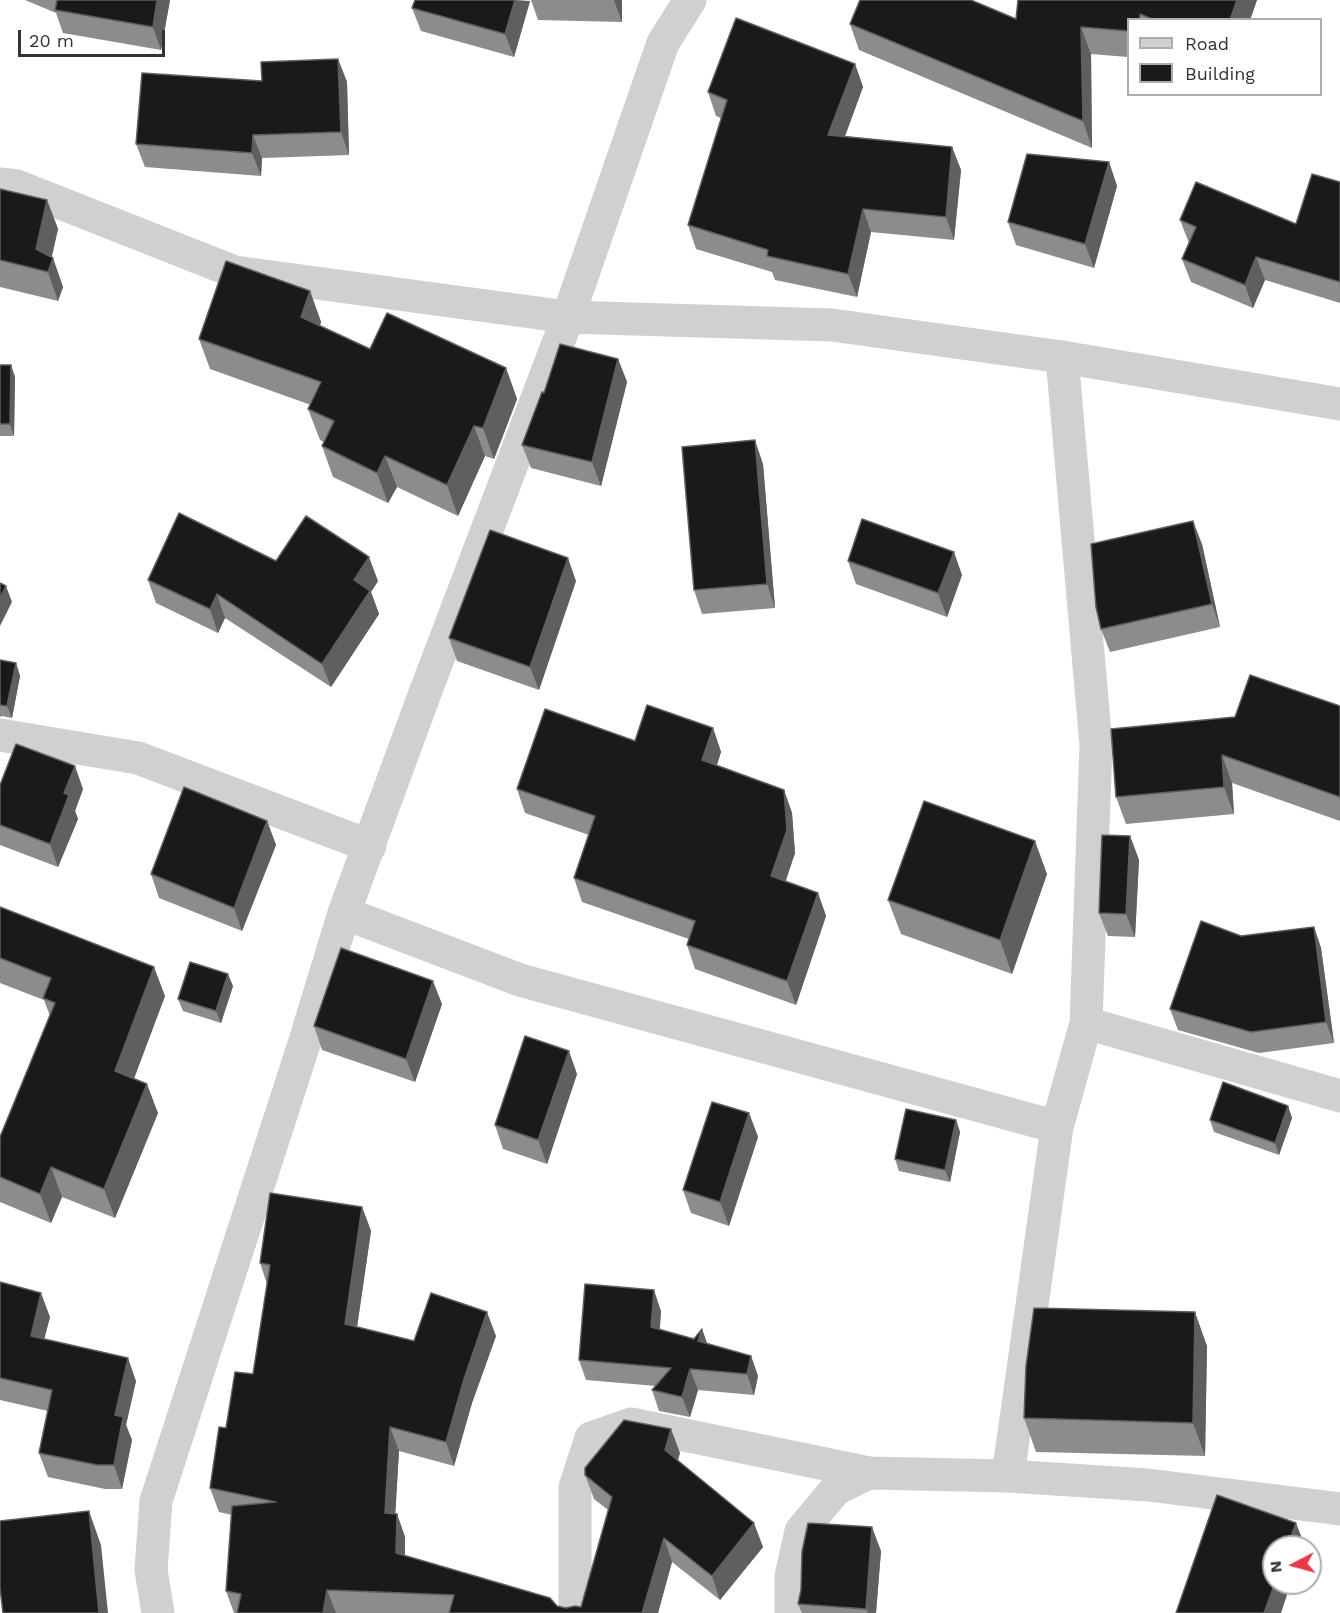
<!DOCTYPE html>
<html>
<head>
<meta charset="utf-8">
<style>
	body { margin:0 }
	#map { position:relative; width:1340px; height:1613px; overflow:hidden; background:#fff; font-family:"Work Sans",sans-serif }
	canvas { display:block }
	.legend { position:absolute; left:1127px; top:18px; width:195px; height:78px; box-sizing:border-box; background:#fff; border:2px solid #adadad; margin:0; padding:8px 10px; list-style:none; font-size:18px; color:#333 }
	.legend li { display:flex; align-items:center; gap:12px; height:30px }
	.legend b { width:30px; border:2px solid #adadad }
	.north { position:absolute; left:1262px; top:1535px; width:60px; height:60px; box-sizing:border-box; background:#fff; border:2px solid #adadad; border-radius:50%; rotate:264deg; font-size:16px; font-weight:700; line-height:24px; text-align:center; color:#333 }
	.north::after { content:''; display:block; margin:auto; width:21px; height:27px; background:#e63946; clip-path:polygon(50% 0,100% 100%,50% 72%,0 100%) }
	.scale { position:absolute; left:18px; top:30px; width:147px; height:27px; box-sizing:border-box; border:3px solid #333; border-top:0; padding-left:8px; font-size:18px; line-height:21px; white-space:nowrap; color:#333; -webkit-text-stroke:4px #fff; paint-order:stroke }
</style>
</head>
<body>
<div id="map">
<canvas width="1340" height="1613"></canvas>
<ul class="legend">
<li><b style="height:8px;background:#d0d0d0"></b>Road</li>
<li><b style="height:16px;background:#1a1a1a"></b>Building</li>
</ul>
<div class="north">N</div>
<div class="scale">20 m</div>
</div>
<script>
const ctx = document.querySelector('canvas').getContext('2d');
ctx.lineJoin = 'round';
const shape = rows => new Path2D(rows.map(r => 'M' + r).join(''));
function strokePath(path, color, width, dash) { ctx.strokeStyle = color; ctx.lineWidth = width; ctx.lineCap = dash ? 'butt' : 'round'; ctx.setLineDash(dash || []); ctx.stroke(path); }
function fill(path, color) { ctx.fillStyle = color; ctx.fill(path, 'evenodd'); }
strokePath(shape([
	[0,184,17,186,235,272,568,317,832,325,1062,357,1340,404],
	[0,735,138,758,370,846],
	[344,913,520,980,1057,1127],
	[1086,1023,1340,1096],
	[1008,1476,1057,1127,1086,1023,1096,745,1062,357],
	[158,1613,151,1570,156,1501,305,1041,344,913,425,693,568,317,663,43,690,0],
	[575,1613,575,1487,591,1438,631,1424,869,1473,1008,1476,1148,1485,1340,1509],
	[791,1613,791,1576,801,1531,836,1489,869,1473]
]), '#d0d0d0', 33);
fill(shape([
	[25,0,170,0,161,50,63,33,56,13],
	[531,0,622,0,622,22,538,20],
	[1257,0,1250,20,1128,20,1128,57,1091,54,1092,148,859,50,850,24,1016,19],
	[530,1,514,57,421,31,412,8],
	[338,59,347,82,349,155,262,158,261,176,145,167,136,144,262,81],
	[855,64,863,87,845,136,952,147,961,170,954,240,871,232,857,297,775,280,772,272,696,249,688,225,721,118,716,116,708,92],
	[1109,162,1117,186,1094,268,1016,245,1008,222],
	[1340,182,1340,303,1265,280,1253,308,1191,282,1182,259,1189,243,1180,220,1296,224],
	[0,189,47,200,58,229,52,257,63,287,58,301,0,287],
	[310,291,321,322,320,326,370,349,506,368,517,399,494,459,485,456,458,516,397,487,388,503,333,477,322,446,324,442,320,440,308,409,311,405,210,369,199,339],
	[618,359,627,382,601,486,531,468,522,445,544,393],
	[0,365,11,365,15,377,14,436,0,436],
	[763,464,775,608,702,614,694,590],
	[1202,544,1220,627,1110,652,1101,629],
	[276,561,378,581,371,592,379,614,331,687,225,618,218,633,156,603,148,580],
	[848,561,962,575,947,617,856,584],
	[576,581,539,690,457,661,449,638],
	[0,660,16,663,20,676,12,718,2,716,0,717],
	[1340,706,1340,821,1232,783,1234,814,1126,824,1116,797,1235,717],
	[713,728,721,752,717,765,784,790,792,813,795,853,786,881,818,893,826,916,796,1005,695,969,687,945,689,939,582,902,574,878,589,835,525,813,517,789,635,741],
	[0,785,83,789,75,811,78,819,58,867,0,845],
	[267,821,276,845,242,931,159,898,151,874],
	[1130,836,1139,860,1135,937,1108,936,1099,913],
	[1047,874,1012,974,901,934,888,900],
	[0,907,165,996,134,1078,158,1113,115,1218,62,1197,51,1223,0,1202,0,1137,50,1016,44,1000,0,983],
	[1314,927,1321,948,1334,1043,1259,1053,1178,1030,1170,1009,1241,936],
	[233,986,221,1023,183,1011,178,999],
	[442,1004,415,1082,322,1050,314,1026],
	[577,1074,547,1164,503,1149,495,1125],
	[1288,1106,1292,1118,1279,1155,1214,1132,1210,1120],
	[749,1113,758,1137,729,1226,691,1213,683,1190],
	[956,1120,960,1132,950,1182,899,1171,895,1159],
	[362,1207,371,1231,357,1327,414,1341,496,1336,472,1403,454,1466,399,1451,395,1514,397,1514,405,1537,405,1556,557,1606,566,1608,581,1607,608,1510,594,1499,585,1475,680,1453,677,1460,763,1547,720,1600,672,1562,658,1613,234,1613,226,1591,232,1515,219,1512,210,1488,226,1428,253,1374,267,1284,260,1263],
	[0,1282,50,1317,44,1339,136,1381,126,1425,132,1440,122,1489,105,1489,48,1477,39,1453,48,1411,0,1400],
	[661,1311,660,1329,694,1339,702,1329,707,1343,751,1356,758,1376,754,1395,698,1390,690,1417,659,1411,652,1390,656,1386,586,1380,579,1360],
	[1207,1346,1205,1456,1036,1452,1024,1418],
	[881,1551,876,1613,802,1613,798,1604,801,1590]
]), '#8c8c8c');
fill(shape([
	[157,0,170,0,161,50,153,27],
	[515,0,530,1,514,57,505,34],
	[614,0,622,0,622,22],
	[1237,0,1257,0,1250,20,1230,20],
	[1081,27,1091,54,1092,148,1083,121],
	[338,59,347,82,349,155,341,132],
	[855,64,863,87,837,158,828,135],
	[253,135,262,158,261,176,252,153],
	[952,147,961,170,954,240,946,217],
	[1109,162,1117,186,1094,268,1085,244],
	[47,200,58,229,49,267,53,258,63,287,58,301,48,272,36,249],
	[863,209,871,232,857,297,848,274],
	[1256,257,1265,280,1253,308,1245,285],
	[310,291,321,322,312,348,301,317],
	[618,359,627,382,601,486,592,462],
	[11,365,15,377,14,436,10,424],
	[506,368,517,399,494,459,483,428],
	[474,426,485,456,458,516,447,485],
	[755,440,763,464,775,608,767,584],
	[385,456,397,487,388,503,377,473],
	[1193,521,1202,544,1220,627,1212,604],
	[954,552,962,575,947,617,938,593],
	[369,557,378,581,371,592,379,614,331,687,322,664,354,580],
	[568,558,576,581,539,690,530,667],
	[6,586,12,602,0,626,0,598],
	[217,594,225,618,218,633,210,609],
	[16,663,20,676,12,718,7,706],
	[713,728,721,752,711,783,702,760],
	[1222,755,1232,783,1234,814,1224,787],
	[75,766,83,789,75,811,78,819,58,867,50,844,64,793],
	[784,790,792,813,795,853,779,899,771,876],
	[267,821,276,845,242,931,234,908],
	[1130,836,1139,860,1135,937,1126,914],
	[1035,841,1047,874,1012,974,1000,940],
	[818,893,826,916,796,1005,787,981],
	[1314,927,1321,948,1334,1043,1326,1022],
	[154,967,165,996,126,1100,115,1071],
	[228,974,233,986,221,1023,216,1011],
	[433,981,442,1004,415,1082,406,1059],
	[569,1051,577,1074,547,1164,538,1140],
	[147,1084,158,1113,115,1218,104,1189],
	[1288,1106,1292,1118,1279,1155,1275,1143],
	[749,1113,758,1137,729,1226,720,1202],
	[956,1120,960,1132,950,1182,945,1170],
	[51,1167,62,1197,51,1223,40,1194],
	[362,1207,371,1231,354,1348,345,1324],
	[654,1290,661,1311,658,1347,651,1327],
	[41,1293,50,1317,39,1359,31,1336],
	[487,1312,496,1336,472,1403,454,1466,446,1442,464,1379],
	[1195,1312,1207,1346,1205,1456,1193,1423],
	[702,1329,709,1349,698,1341],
	[751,1356,758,1376,754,1395,747,1374],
	[128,1358,136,1381,126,1425,132,1440,122,1489,114,1465,115,1415],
	[690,1369,698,1390,690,1417,682,1397],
	[390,1427,399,1451,394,1537,385,1513],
	[671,1429,680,1453,674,1474,665,1450],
	[89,1511,101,1545,108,1613,99,1613],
	[397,1514,405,1537,405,1577,396,1553],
	[754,1523,763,1547,720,1600,712,1576],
	[1296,1523,1305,1546,1287,1547],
	[872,1527,881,1551,876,1613,868,1613,866,1609],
	[664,1538,672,1562,658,1613,642,1613],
	[1275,1583,1291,1583,1281,1613,1264,1613],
	[327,1590,336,1613,323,1613]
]), '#5f5f5f');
const building = shape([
	[57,0,157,0,153,27,55,10,57,0],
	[415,0,515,0,505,34,412,8,415,0],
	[860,0,971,0,1016,19,1018,0,1237,0,1230,20,1154,20,1140,14,1140,20,1128,20,1128,31,1081,27,1083,121,850,24,860,0],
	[736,18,855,64,828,135,952,147,946,217,863,209,848,274,767,256,768,250,688,225,727,100,708,92,736,18],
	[338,59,341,132,253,135,252,153,136,144,142,73,262,81,261,62,338,59],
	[1027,154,1109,162,1085,244,1008,222,1027,154],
	[1312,174,1340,182,1340,282,1256,257,1245,285,1182,259,1196,227,1180,220,1196,182,1296,224,1312,174],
	[0,189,47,200,36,249,53,258,48,272,0,260,0,189],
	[226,261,310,291,301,317,370,349,387,313,506,368,483,428,474,426,447,485,385,456,377,473,322,446,334,421,308,409,321,382,199,339,226,261],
	[560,344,618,359,592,462,522,445,542,392,544,393,560,344],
	[0,365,11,365,10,424,0,424,0,365],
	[755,440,767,584,694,590,682,447,755,440],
	[179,513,276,561,306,516,369,557,354,580,370,591,322,664,217,594,210,609,148,580,179,513],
	[862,519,954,552,938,593,848,561,862,519],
	[1193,521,1212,604,1101,629,1096,607,1091,544,1193,521],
	[490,530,568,558,530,667,449,638,490,530],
	[0,583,6,586,0,598,0,583],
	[0,660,16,663,7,706,0,705,0,660],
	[1250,675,1340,706,1340,797,1222,755,1224,787,1116,797,1111,729,1235,717,1250,675],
	[647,705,713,728,702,760,784,790,787,830,771,876,818,893,787,981,687,945,695,921,574,878,595,816,517,789,545,709,635,741,647,705],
	[16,744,75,766,64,793,69,795,50,844,0,825,0,785,16,744],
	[184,787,267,821,234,908,151,874,184,787],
	[924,801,1035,841,1000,940,888,900,924,801],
	[1102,835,1130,836,1126,914,1099,913,1102,835],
	[0,907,154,967,115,1071,147,1084,104,1189,51,1167,40,1194,0,1177,0,1137,55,1003,43,998,51,978,0,958,0,907],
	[1201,921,1241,936,1314,927,1326,1022,1251,1032,1170,1009,1201,921],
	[341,948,433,981,406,1059,314,1026,341,948],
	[190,962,228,974,216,1011,178,999,190,962],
	[525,1036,569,1051,538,1140,495,1125,525,1036],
	[1223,1082,1288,1106,1275,1143,1210,1120,1223,1082],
	[712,1102,749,1113,720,1202,683,1190,712,1102],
	[906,1109,956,1120,945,1170,895,1159,906,1109],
	[270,1193,362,1207,345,1324,414,1341,431,1293,487,1312,464,1379,446,1442,390,1427,385,1513,397,1514,396,1553,550,1598,557,1606,566,1608,575,1606,581,1607,612,1497,585,1475,585,1468,624,1420,671,1429,665,1450,754,1523,712,1576,664,1538,642,1613,449,1613,454,1595,327,1590,323,1613,237,1613,241,1594,226,1591,232,1506,276,1502,210,1488,219,1427,226,1428,235,1372,253,1374,270,1265,260,1263,270,1193],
	[0,1282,41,1293,31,1336,128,1358,115,1415,123,1417,114,1465,97,1465,39,1453,52,1390,0,1378,0,1282],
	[585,1284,654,1290,651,1327,694,1339,702,1329,698,1341,751,1356,747,1374,690,1369,682,1397,652,1390,671,1368,579,1360,585,1284],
	[1034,1308,1195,1312,1193,1423,1024,1418,1026,1366,1034,1308],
	[1217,1495,1296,1523,1287,1547,1274,1547,1275,1583,1264,1613,1176,1613,1217,1495],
	[89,1511,99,1613,3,1613,0,1588,0,1521,89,1511],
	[808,1523,872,1527,866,1609,798,1604,801,1590,802,1552,808,1523]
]);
fill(building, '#1a1a1a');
strokePath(building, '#5f5f5f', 1.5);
</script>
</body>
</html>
